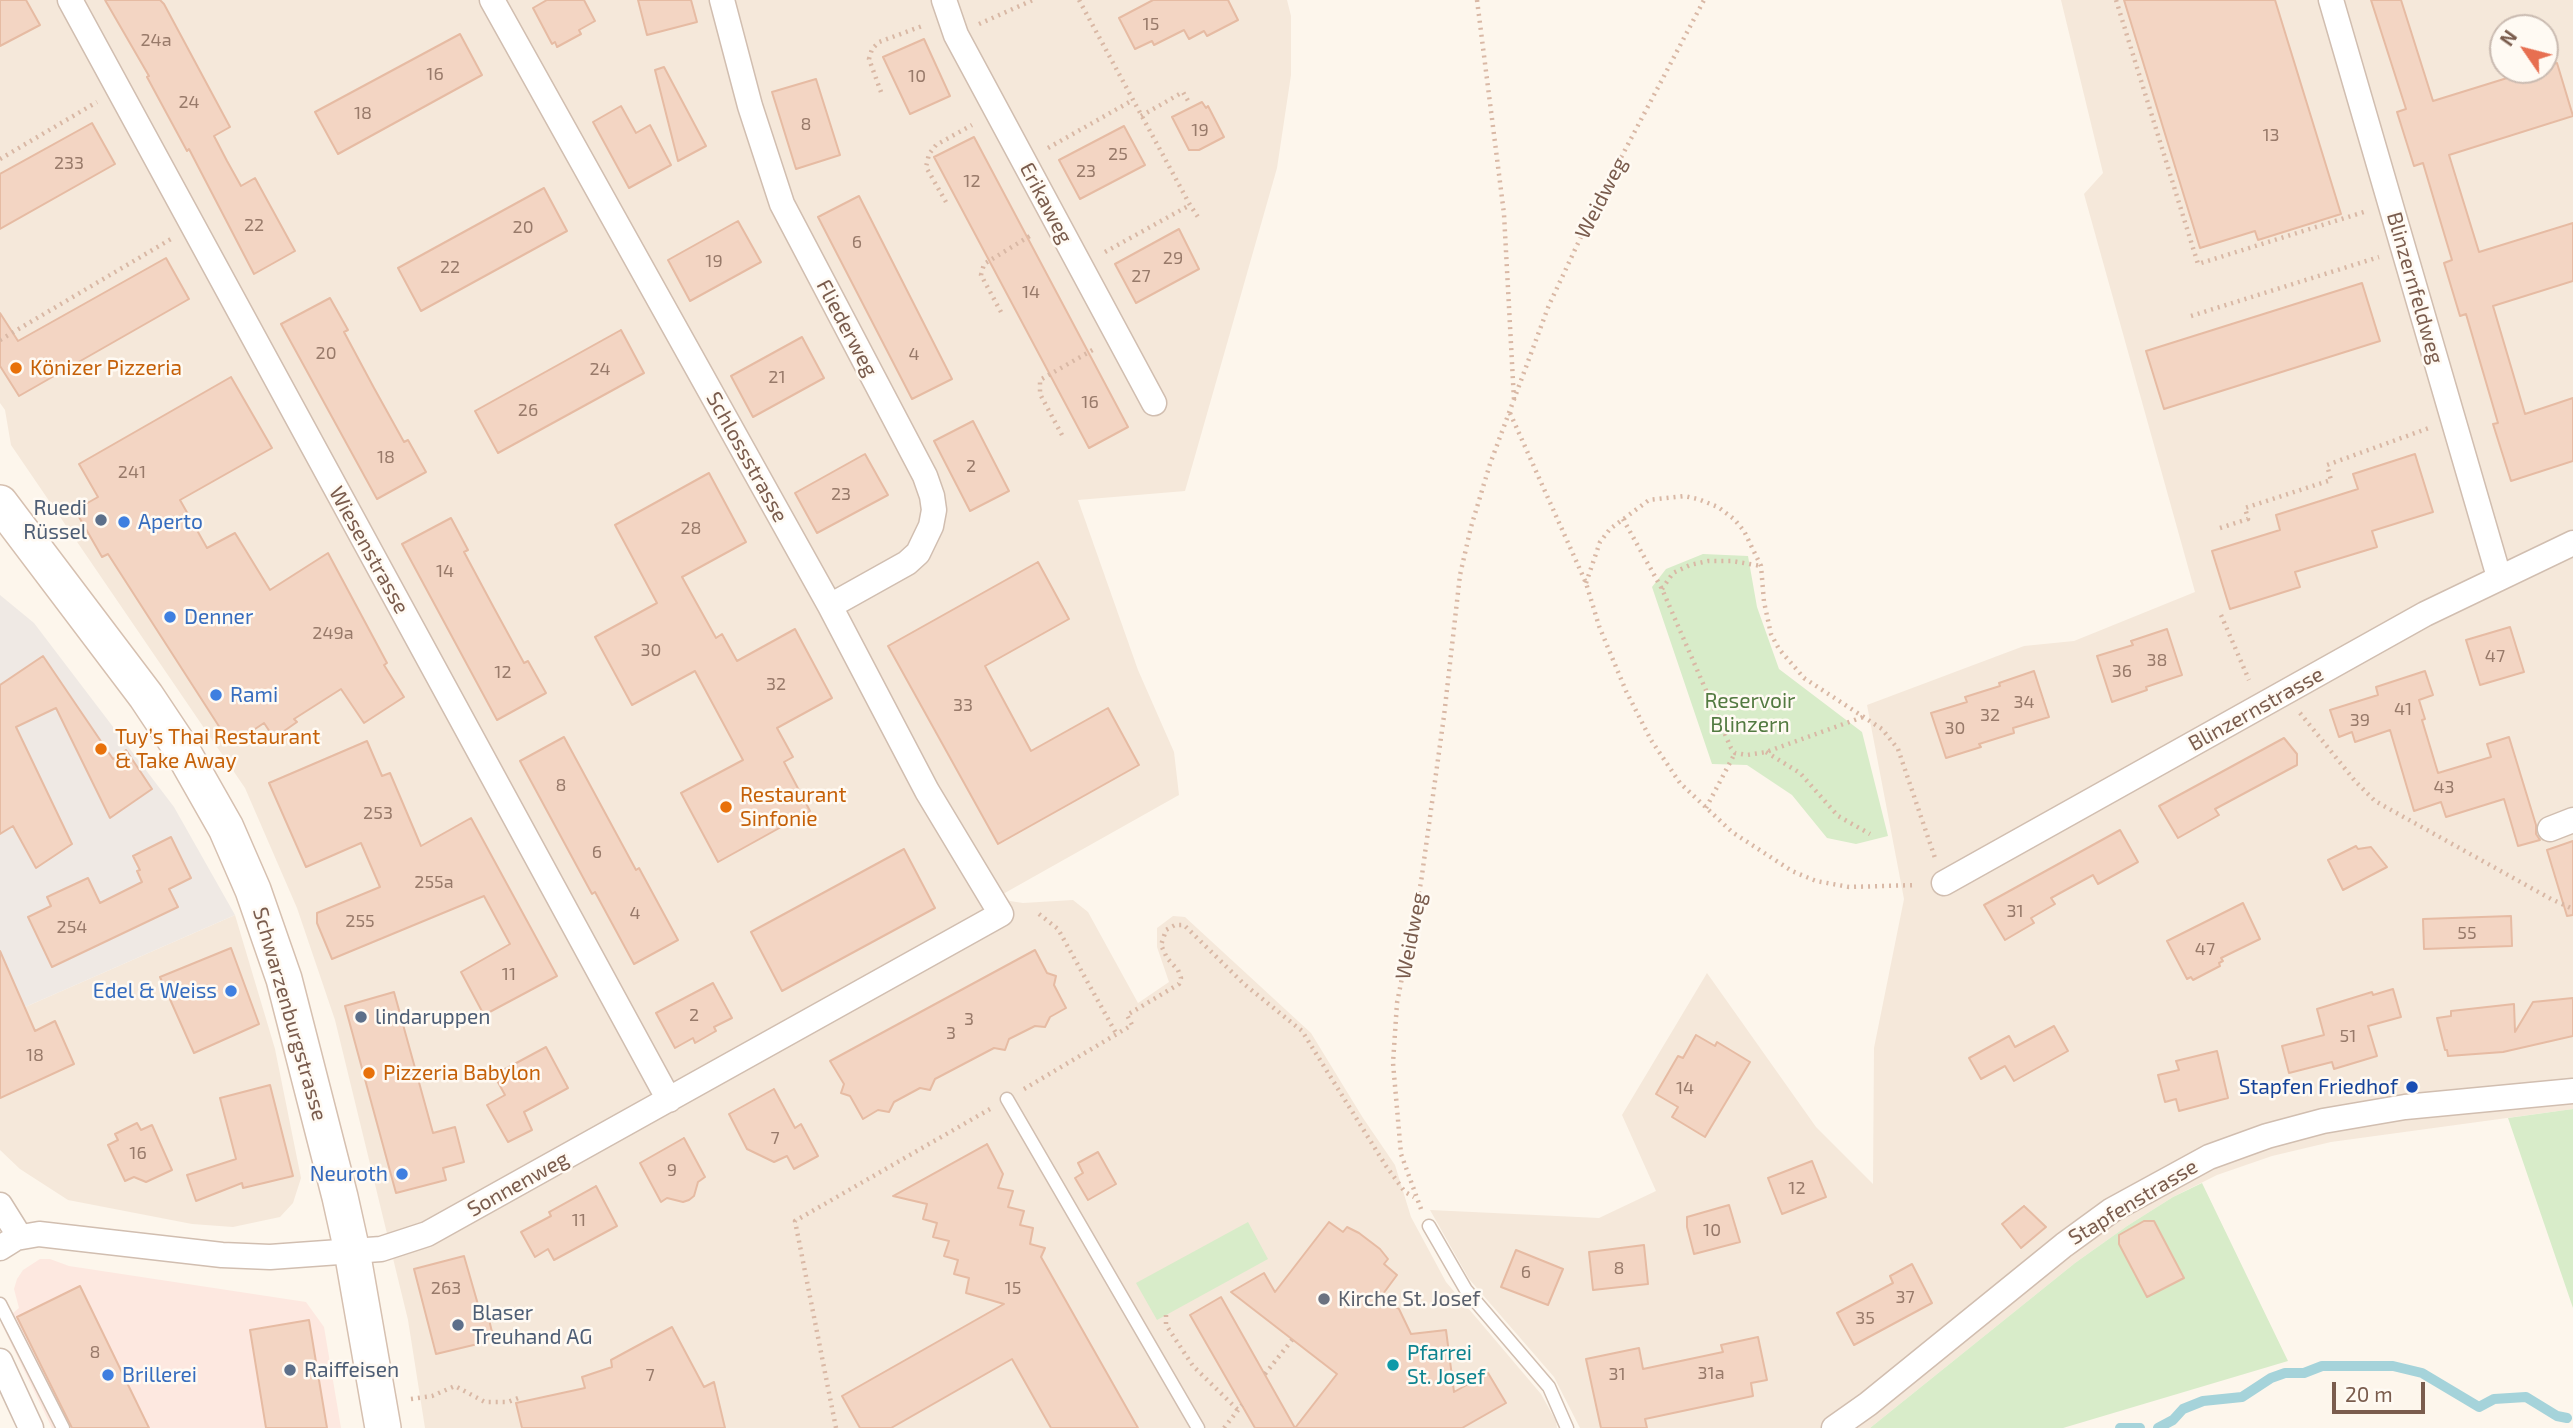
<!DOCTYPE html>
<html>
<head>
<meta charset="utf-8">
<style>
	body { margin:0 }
	#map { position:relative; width:2573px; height:1428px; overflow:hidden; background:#fdf6ec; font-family:"Exo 2",sans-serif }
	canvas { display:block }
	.north { position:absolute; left:2489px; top:14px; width:70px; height:70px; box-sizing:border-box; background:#fffaf3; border:2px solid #cabbb1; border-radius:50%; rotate:305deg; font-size:19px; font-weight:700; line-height:28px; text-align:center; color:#7a5c4d }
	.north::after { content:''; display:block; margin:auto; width:24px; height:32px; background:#e76f51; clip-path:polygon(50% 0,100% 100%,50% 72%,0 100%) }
	.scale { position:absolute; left:2332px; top:1382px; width:93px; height:32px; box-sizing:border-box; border:4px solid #7a5c4d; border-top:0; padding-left:9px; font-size:21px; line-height:24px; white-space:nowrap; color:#7a5c4d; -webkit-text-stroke:5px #fffaf3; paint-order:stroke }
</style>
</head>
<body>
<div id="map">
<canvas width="2573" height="1428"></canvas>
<div class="north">N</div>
<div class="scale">20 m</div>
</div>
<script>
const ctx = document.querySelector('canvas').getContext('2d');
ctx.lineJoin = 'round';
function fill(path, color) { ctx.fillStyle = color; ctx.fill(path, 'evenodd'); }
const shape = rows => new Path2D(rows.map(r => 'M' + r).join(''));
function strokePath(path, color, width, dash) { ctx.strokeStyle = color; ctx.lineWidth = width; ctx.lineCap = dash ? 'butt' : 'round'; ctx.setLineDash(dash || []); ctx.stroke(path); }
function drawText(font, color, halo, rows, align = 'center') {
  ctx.font = font + ' "Exo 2",sans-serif'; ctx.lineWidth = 5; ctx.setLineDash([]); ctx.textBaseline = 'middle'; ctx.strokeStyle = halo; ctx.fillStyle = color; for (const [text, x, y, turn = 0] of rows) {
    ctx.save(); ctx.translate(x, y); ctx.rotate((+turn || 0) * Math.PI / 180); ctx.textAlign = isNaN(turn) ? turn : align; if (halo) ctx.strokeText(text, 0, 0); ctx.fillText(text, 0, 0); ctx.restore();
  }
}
fill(shape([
	[0,0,1287,0,1291,16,1291,75,1277,168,1185,491,1078,500,1138,670,1174,752,1179,795,1003,894,1010,901,1023,903,1073,900,1088,912,1138,1003,1169,982,1157,947,1157,928,1173,916,1185,917,1311,1033,1363,1118,1395,1165,1411,1217,1446,1282,1541,1394,1556,1421,1557,1428,425,1428,408,1320,335,1020,297,908,245,788,11,445,5,410,0,403],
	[2061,0,2573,0,2573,1109,2331,1142,2272,1156,2217,1175,2173,1197,2127,1226,2075,1263,1870,1428,1580,1428,1554,1377,1469,1279,1430,1210,1599,1218,1656,1191,1622,1115,1707,973,1816,1127,1873,1184,1874,1048,1904,899,1867,705,2024,646,2074,641,2195,592,2084,194,2103,173],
	[2503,28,2545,28,2545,70,2503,70],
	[235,915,275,1049,301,1178,293,1203,280,1217,233,1227,192,1224,68,1200,20,1169,0,1150,0,1018]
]), '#f5e8da');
fill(shape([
	[40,1259,50,1259,69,1266,306,1302,324,1327,341,1428,52,1428,1,1323,19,1308,14,1289,17,1279,23,1270]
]), '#fde8e0');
fill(shape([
	[0,595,34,623,174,807,235,915,0,1018]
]), '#efe9e4');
fill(shape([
	[1703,554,1748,556,1757,607,1779,669,1862,732,1888,836,1856,844,1827,838,1792,795,1747,765,1712,764,1652,587,1666,569],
	[2573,1109,2573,1308,2508,1118],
	[2202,1183,2288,1361,2063,1428,1870,1428,2075,1263,2127,1226,2173,1197],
	[1248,1222,1268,1259,1157,1320,1136,1283]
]), '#d8ecc9');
strokePath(shape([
	[2120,1428,2140,1428],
	[2158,1428,2173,1420,2183,1409,2203,1401,2242,1397,2271,1378,2285,1373,2304,1373,2322,1366,2393,1366,2422,1373,2479,1407,2494,1399,2526,1397,2557,1416,2567,1418]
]), '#a5d3da', 10);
const building = shape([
	[0,0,26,0,40,25,0,46,0,0],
	[105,0,160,0,164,4,230,127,214,136,227,161,241,186,255,178,295,251,254,274,189,149,187,151,147,77,149,76,105,0],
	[547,0,584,0,595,21,579,30,581,34,557,47,555,42,552,44,533,8,547,0],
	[638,0,691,0,697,22,647,35,638,0],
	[1153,0,1228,0,1238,20,1207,36,1204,31,1189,39,1184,30,1154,45,1152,41,1135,49,1119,18,1153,0],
	[2124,0,2275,0,2341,214,2258,240,2255,231,2200,248,2124,0],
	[2371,0,2401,0,2433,101,2533,70,2545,70,2545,66,2557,63,2573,116,2449,155,2479,252,2573,223,2573,281,2493,306,2525,414,2573,398,2573,461,2511,481,2493,424,2498,423,2466,314,2460,316,2444,263,2452,260,2423,163,2414,166,2397,112,2406,109,2371,0],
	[460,34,482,75,338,154,315,112,460,34],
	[924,39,950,96,910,114,883,57,924,39],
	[664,67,706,146,678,161,655,70,664,67],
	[816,79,840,155,796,169,772,92,816,79],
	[1202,102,1206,108,1208,106,1224,137,1199,150,1189,150,1172,117,1202,102],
	[621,106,636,133,650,125,671,165,629,188,593,122,621,106],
	[92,123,115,164,0,229,0,174,92,123],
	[1124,126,1145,165,1080,199,1059,160,1124,126],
	[974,137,1128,427,1089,448,934,157,974,137],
	[544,188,567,231,421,311,398,268,544,188],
	[859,196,952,379,912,399,818,217,859,196],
	[738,221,761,262,690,301,668,260,738,221],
	[1179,229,1199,269,1136,303,1115,264,1179,229],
	[166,258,189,299,19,396,0,366,0,313,18,341,166,258],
	[2362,283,2380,341,2164,409,2146,351,2362,283],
	[330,298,348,330,344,332,374,388,404,442,408,440,426,472,377,499,281,324,330,298],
	[621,330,644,373,498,453,475,411,621,330],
	[802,337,824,378,753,417,731,376,802,337],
	[231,377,272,448,180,500,207,548,235,533,270,590,328,553,387,663,384,665,404,697,364,723,341,689,294,719,297,722,274,738,264,723,231,745,108,554,102,557,75,510,98,497,79,464,231,377],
	[973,421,1009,491,970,511,934,441,973,421],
	[865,454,888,495,817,533,795,493,865,454],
	[2415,454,2433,512,2372,531,2377,547,2295,572,2300,587,2230,609,2212,551,2280,530,2276,515,2358,489,2353,474,2415,454],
	[709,473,746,542,682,577,716,638,722,634,737,661,795,629,832,698,777,728,793,757,784,762,810,811,718,862,681,793,743,760,695,671,632,705,595,637,657,603,615,525,709,473],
	[451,518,468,550,464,552,494,608,524,663,528,661,546,693,497,720,402,544,451,518],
	[1038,562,1069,619,985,666,1031,751,1108,708,1139,765,998,844,888,646,1038,562],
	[2510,627,2524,672,2480,685,2466,640,2510,627],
	[2167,629,2182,675,2146,687,2147,690,2112,702,2097,656,2133,645,2131,641,2167,629],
	[43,656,113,759,126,750,152,789,110,818,56,708,16,727,72,844,36,868,13,826,0,834,0,685,43,656],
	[2034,671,2049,717,2013,728,2014,733,1979,744,1981,747,1946,758,1931,713,1967,702,1965,697,2000,686,1999,683,2034,671],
	[2425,671,2433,695,2419,700,2425,719,2422,720,2438,773,2491,757,2487,744,2509,737,2536,825,2536,834,2540,840,2518,846,2504,799,2446,817,2441,802,2414,811,2390,730,2355,742,2352,732,2339,737,2330,710,2378,695,2376,687,2425,671],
	[564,737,636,870,639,868,678,940,634,964,595,892,592,894,520,761,564,737],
	[2284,738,2297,754,2297,765,2215,809,2219,815,2178,838,2159,806,2284,738],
	[367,741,382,776,390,773,421,846,471,818,557,976,484,1015,461,972,510,944,484,896,332,959,317,923,317,913,380,887,361,843,306,867,269,783,367,741],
	[2120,830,2138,862,2098,884,2093,875,2051,898,2055,904,2031,918,2034,923,2005,940,1984,905,2120,830],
	[171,837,191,878,169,889,178,907,52,967,28,917,51,906,47,897,88,878,100,903,142,882,137,871,140,870,133,856,171,837],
	[2573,841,2573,915,2567,916,2547,850,2573,841],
	[2356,846,2358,849,2371,847,2387,867,2343,890,2328,860,2356,846],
	[904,849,935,908,782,991,751,932,904,849],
	[2243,903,2260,939,2221,958,2223,961,2219,963,2220,966,2193,980,2191,977,2187,979,2167,941,2243,903],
	[2511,916,2512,946,2424,949,2423,919,2511,916],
	[231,948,259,1024,194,1053,160,977,231,948],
	[1035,950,1047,973,1056,976,1054,985,1066,1008,1050,1017,1045,1027,1035,1026,1009,1039,1005,1050,994,1048,935,1079,930,1090,920,1088,894,1102,889,1112,878,1110,863,1119,850,1096,841,1093,844,1084,830,1061,1035,950],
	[0,951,35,1031,55,1021,74,1064,0,1098,0,951],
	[713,983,732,1018,714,1027,716,1031,695,1043,693,1038,675,1048,656,1013,713,983],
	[2393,989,2401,1017,2368,1026,2377,1056,2334,1069,2332,1062,2289,1073,2282,1046,2324,1035,2317,1009,2372,992,2373,995,2393,989],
	[394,992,433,1133,455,1127,464,1162,443,1168,446,1180,396,1193,345,1006,394,992],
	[2573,998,2573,1036,2503,1052,2448,1056,2447,1050,2445,1050,2437,1018,2451,1016,2451,1011,2514,1004,2515,1032,2533,1002,2573,998],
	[2054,1026,2068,1051,2014,1081,2005,1066,1981,1079,1969,1058,2009,1036,2015,1047,2054,1026],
	[1696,1035,1715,1046,1717,1042,1750,1062,1705,1137,1672,1117,1678,1107,1656,1094,1678,1056,1683,1058,1696,1035],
	[546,1047,568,1088,524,1112,532,1130,508,1142,487,1105,505,1095,494,1075,546,1047],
	[2217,1051,2228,1098,2179,1111,2176,1099,2165,1102,2158,1075,2179,1070,2176,1061,2217,1051],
	[270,1085,293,1176,243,1188,242,1183,196,1201,187,1175,236,1159,220,1098,270,1085],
	[774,1089,795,1128,801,1124,818,1156,794,1169,787,1156,774,1162,747,1149,729,1114,774,1089],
	[137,1123,141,1130,152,1125,172,1170,146,1182,134,1177,125,1181,108,1145,118,1140,115,1134,137,1123],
	[684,1138,705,1177,698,1182,694,1196,689,1200,683,1202,667,1198,661,1202,640,1163,684,1138],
	[987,1144,1003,1174,998,1188,1013,1191,1008,1207,1024,1211,1020,1225,1033,1228,1030,1244,1045,1248,1041,1257,1138,1428,1051,1428,1012,1359,891,1428,860,1428,842,1396,1004,1304,966,1293,969,1278,954,1274,958,1260,944,1256,949,1241,933,1237,937,1223,923,1219,927,1204,893,1196,987,1144],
	[1098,1152,1116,1184,1088,1200,1075,1178,1083,1173,1078,1163,1098,1152],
	[1812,1161,1826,1197,1782,1214,1768,1178,1812,1161],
	[596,1186,617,1226,554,1260,548,1249,535,1257,521,1232,551,1216,549,1212,596,1186],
	[1729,1205,1740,1242,1694,1254,1687,1227,1687,1217,1729,1205],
	[2024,1206,2046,1227,2021,1248,2002,1224,2024,1206],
	[2144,1221,2154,1221,2184,1278,2147,1297,2119,1244,2119,1235,2144,1221],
	[1329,1222,1343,1232,1347,1227,1359,1233,1380,1249,1388,1259,1384,1264,1397,1275,1380,1298,1399,1309,1411,1334,1446,1330,1454,1392,1488,1373,1506,1403,1462,1428,1255,1428,1190,1315,1221,1297,1295,1428,1337,1374,1231,1292,1264,1273,1275,1292,1329,1222],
	[1644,1245,1648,1284,1593,1290,1589,1252,1644,1245],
	[1516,1250,1563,1269,1548,1305,1501,1287,1516,1250],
	[464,1256,479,1308,486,1307,492,1332,486,1342,436,1354,414,1269,464,1256],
	[1912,1264,1932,1303,1854,1345,1837,1313,1893,1283,1890,1276,1912,1264],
	[80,1286,149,1428,72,1428,17,1317,80,1286],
	[309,1320,327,1428,266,1428,250,1330,309,1320],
	[672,1327,704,1387,714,1382,725,1428,522,1428,516,1403,585,1388,582,1377,612,1367,611,1360,672,1327],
	[1758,1337,1767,1380,1751,1383,1753,1396,1645,1419,1647,1428,1601,1428,1586,1359,1639,1348,1643,1369,1723,1352,1721,1345,1758,1337]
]);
fill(building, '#f3d5c3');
strokePath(building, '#e6bba3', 2);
const lane = shape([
	[1007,1099,1198,1428],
	[1429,1226,1466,1290,1549,1387,1567,1428],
	[0,1304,63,1428]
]);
const street = shape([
	[70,0,669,1100],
	[722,0,750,106,782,204,925,476,932,496,934,510,931,526,918,553,907,563,830,606],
	[944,0,956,35,1154,403],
	[2331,0,2499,577],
	[2550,829,2573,820],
	[1944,883,2425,614,2573,543],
	[0,1205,20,1237],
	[0,1248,16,1238,39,1234,222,1255,270,1257,381,1249,427,1234,1001,914,927,791,830,606,492,0],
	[0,1361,31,1428],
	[1834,1428,1868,1404,2064,1245,2112,1210,2209,1157,2267,1136,2323,1121,2405,1107,2573,1091]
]);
const secondary = shape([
	[0,503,146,696,180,747,226,828,253,890,284,979,340,1197,352,1251,383,1428]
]);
strokePath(lane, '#d1beb0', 15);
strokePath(street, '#d1beb0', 27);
strokePath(secondary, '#d6c0b0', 38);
strokePath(shape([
	[1079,0,1190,205,1200,220],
	[1477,0,1504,214,1514,400],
	[2116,0,2198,264,2364,212],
	[979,24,1033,0],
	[881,92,869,59,872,49,879,42,925,25],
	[1141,116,1183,92,1190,104],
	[1048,148,1133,100],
	[0,159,97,102],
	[946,202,926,167,929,154,936,145,972,125],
	[1105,252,1190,205],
	[1001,312,981,275,984,264,1033,234],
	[2191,316,2379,257],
	[0,340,171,239],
	[1510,413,1586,583,1599,626,1626,691,1651,740,1680,783,1732,832,1792,871,1816,881,1849,887,1917,885],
	[1062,435,1040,394,1040,380,1096,348],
	[1623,519,1662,589,1731,748,1735,753,1747,755,1766,752,1863,717],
	[2220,528,2248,519,2245,508,2331,480,2327,465,2429,428],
	[1586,583,1600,542,1610,529,1649,500,1684,496,1698,499,1718,507,1734,519,1744,531,1761,566,1764,602,1771,634,1779,649,1804,678,1882,729,1898,749,1935,858],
	[1662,589,1673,573,1690,565,1708,561,1732,561,1761,566],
	[2221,615,2249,680],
	[2300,713,2355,781,2375,801,2551,899,2573,909],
	[1766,752,1800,773,1838,816,1870,834],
	[1706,808,1735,753],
	[1039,914,1058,929,1117,1035],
	[1024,1089,1132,1025,1127,1015,1179,984,1181,978,1178,970,1167,958,1161,945,1166,930,1175,925,1184,925,1244,984,1302,1031,1386,1166,1405,1192,1414,1197],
	[1421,1209,1401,1154,1393,1063,1397,1003,1421,882,1444,716,1460,575,1471,527,1490,464,1549,305,1595,207,1704,0],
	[1166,1315,1166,1325,1193,1366,1238,1410],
	[1265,1374,1292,1340],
	[411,1399,432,1396,455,1386,485,1402,508,1402,521,1397],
	[836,1428,795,1221,990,1109],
	[1224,1428,1242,1405]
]), '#d9b8a5', 4.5, [2, 5]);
strokePath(lane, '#fff', 12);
strokePath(street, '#fff', 24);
strokePath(secondary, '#fff', 35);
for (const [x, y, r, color] of [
	[16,368,7,"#e8710a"],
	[101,520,7,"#5c6f8a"],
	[124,522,7,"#3f7fe0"],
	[170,617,7,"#3f7fe0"],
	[216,695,7,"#3f7fe0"],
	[101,749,7,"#e8710a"],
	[726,807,7,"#e8710a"],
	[231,991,7,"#3f7fe0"],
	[361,1017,7,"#5c6f8a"],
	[369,1073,7,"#e8710a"],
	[2412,1087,7,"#1a4fb4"],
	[402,1174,7,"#3f7fe0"],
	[1324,1299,7,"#6b7280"],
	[458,1325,7,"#5c6f8a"],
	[1393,1365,7,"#0f9aa8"],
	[290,1370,7,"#5c6f8a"],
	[108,1375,7,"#3f7fe0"]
]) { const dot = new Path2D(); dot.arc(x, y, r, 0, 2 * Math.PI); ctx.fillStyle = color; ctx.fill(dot); strokePath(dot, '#fffaf3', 2.5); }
drawText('18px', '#987a6a', null, [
	["15",1151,24],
	["24a",156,40],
	["16",435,74],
	["10",917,76],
	["24",189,102],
	["18",363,113],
	["8",806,124],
	["19",1200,130],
	["13",2271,135],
	["25",1118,154],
	["233",69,163],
	["23",1086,171],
	["12",972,181],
	["22",254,225],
	["20",523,227],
	["6",857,242],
	["29",1173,258],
	["19",714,261],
	["22",450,267],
	["27",1141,276],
	["14",1031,292],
	["20",326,353],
	["4",914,354],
	["24",600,369],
	["21",777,377],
	["16",1090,402],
	["26",528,410],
	["18",386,457],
	["2",971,466],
	["241",132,472],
	["23",841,494],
	["28",691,528],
	["14",445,571],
	["249a",333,633],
	["30",651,650],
	["47",2495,656],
	["38",2157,660],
	["36",2122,671],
	["12",503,672],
	["32",776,684],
	["34",2024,702],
	["33",963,705],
	["41",2403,709],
	["32",1990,715],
	["39",2360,720],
	["30",1955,728],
	["8",561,785],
	["43",2444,787],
	["253",378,813],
	["6",597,852],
	["255a",434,882],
	["31",2015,911],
	["4",635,913],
	["255",360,921],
	["254",72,927],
	["55",2467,933],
	["47",2205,949],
	["11",509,974],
	["2",694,1015],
	["3",969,1019],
	["3",951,1033],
	["51",2348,1036],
	["18",35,1055],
	["14",1685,1088],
	["7",775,1138],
	["16",138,1153],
	["9",672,1170],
	["12",1797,1188],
	["11",579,1220],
	["10",1712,1230],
	["8",1619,1268],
	["6",1526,1272],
	["263",446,1288],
	["15",1013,1288],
	["37",1905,1297],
	["35",1865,1318],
	["8",95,1352],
	["31a",1711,1373],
	["31",1617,1374],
	["7",650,1375]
]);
drawText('21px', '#7a5c4d', '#fffaf3', [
	["Weidweg",1601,198,-63],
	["Erikaweg",1046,203,62],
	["Blinzernfeldweg",2415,288,74],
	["Fliederweg",847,328,62],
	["Schlossstrasse",747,457,61],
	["Wiesenstrasse",369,550,61],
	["Blinzernstrasse",2256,709,-29],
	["Weidweg",1411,936,-79],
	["Schwarzenburgstrasse",290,1014,74],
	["Sonnenweg",518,1184,-29],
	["Stapfenstrasse",2133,1202,-31]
]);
drawText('21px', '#c56008', '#fffaf3', [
	["Könizer Pizzeria",30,368],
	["Tuy’s Thai Restaurant",115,737],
	["& Take Away",115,761],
	["Restaurant",740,795],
	["Sinfonie",740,819],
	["Pizzeria Babylon",383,1073]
], 'left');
drawText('21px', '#4e5e75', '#fffaf3', [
	["Ruedi",87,508,"right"],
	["Rüssel",87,532,"right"],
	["lindaruppen",375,1017],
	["Blaser",472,1313],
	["Treuhand AG",472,1337],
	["Raiffeisen",304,1370]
], 'left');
drawText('21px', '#366cbe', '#fffaf3', [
	["Aperto",138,522],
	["Denner",184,617],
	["Rami",230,695],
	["Edel & Weiss",217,991,"right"],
	["Neuroth",388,1174,"right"],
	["Brillerei",122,1375]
], 'left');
drawText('21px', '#537a41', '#fffaf3', [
	["Reservoir",1750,701],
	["Blinzern",1750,725]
]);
drawText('21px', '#164399', '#fffaf3', [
	["Stapfen Friedhof",2398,1087]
], 'right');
drawText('21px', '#5b616d', '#fffaf3', [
	["Kirche St. Josef",1338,1299]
], 'left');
drawText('21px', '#0d838f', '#fffaf3', [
	["Pfarrei",1407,1353],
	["St. Josef",1407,1377]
], 'left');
</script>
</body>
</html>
